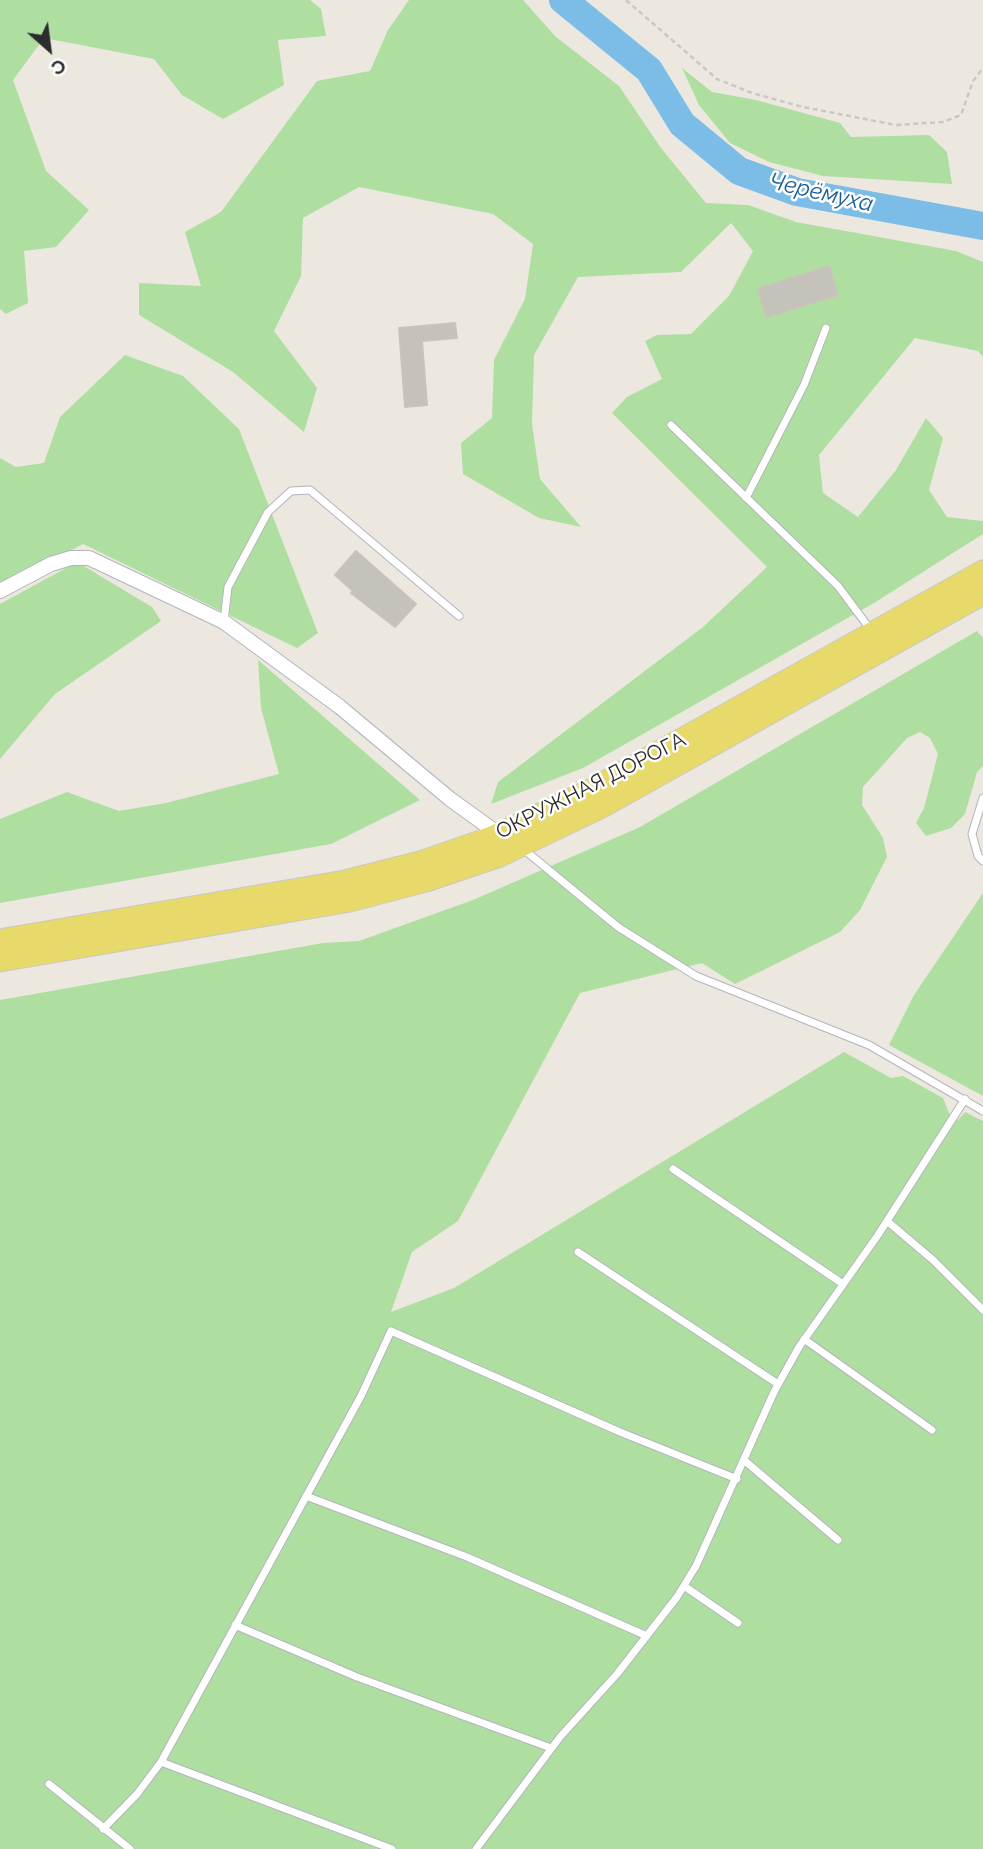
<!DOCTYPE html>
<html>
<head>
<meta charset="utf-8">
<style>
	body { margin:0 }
	#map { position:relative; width:983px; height:1849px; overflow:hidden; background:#ece8e0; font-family:Raleway,sans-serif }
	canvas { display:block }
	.north { position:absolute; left:14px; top:14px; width:70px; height:70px; -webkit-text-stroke:5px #fff; paint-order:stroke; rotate:152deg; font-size:19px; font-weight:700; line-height:28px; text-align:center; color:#2c2c2c }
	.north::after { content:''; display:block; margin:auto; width:24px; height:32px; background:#2c2c2c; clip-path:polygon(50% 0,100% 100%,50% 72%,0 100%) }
</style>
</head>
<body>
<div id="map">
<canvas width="983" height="1849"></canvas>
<div class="north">С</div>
</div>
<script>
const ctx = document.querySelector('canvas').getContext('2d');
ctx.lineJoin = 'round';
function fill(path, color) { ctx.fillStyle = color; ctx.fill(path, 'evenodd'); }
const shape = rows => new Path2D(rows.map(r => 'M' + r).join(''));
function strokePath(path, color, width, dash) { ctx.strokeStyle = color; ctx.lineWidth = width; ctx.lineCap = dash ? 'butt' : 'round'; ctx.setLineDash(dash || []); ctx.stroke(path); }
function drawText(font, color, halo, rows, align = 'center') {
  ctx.font = font + ' Raleway,sans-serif'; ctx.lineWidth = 5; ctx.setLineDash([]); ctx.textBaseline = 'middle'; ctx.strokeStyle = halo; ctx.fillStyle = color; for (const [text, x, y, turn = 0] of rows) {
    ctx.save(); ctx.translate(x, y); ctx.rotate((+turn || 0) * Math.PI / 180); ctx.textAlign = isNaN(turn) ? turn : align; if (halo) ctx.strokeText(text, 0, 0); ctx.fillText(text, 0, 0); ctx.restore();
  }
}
fill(shape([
	[0,0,310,0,321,9,326,36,278,40,284,85,223,119,182,95,154,59,44,38,13,80,46,171,89,210,56,247,24,251,28,303,6,314,0,309],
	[409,0,523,0,555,36,619,86,661,148,706,203,748,205,796,222,956,251,983,262,983,357,978,351,915,338,819,455,823,493,858,517,896,470,926,418,943,438,929,490,947,517,983,521,983,534,874,603,583,768,491,804,498,782,703,627,767,567,612,413,627,397,662,379,645,341,657,335,691,334,729,296,753,251,731,223,681,272,578,277,534,355,532,424,540,479,581,527,539,518,463,474,461,443,492,418,494,360,525,299,533,244,493,214,359,187,303,218,301,276,274,331,317,388,304,432,233,372,139,315,139,283,201,286,185,232,221,212,317,81,370,71,388,30],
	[682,68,712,92,756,100,840,123,851,137,929,135,947,152,952,184,823,176,769,162,730,143,699,105],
	[125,355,183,376,239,429,318,633,297,648,83,544,0,589,0,458,16,467,44,463,60,417],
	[77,562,152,607,161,621,55,694,0,759,0,604],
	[977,631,983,638,983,766,977,772,965,814,951,828,926,836,916,823,924,808,938,754,930,738,920,732,907,738,863,787,862,805,883,838,887,857,860,910,840,932,735,984,702,963,580,993,458,1221,412,1252,391,1312,454,1288,844,1052,891,1078,903,1076,943,1098,949,1113,958,1120,965,1112,983,1121,983,1849,0,1849,0,1000,323,943,359,941,473,900,640,827],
	[258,660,420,800,331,844,0,903,0,819,67,792,119,811,166,803,279,774,261,708],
	[983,893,983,1096,889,1045,914,995]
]), '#aedfa0');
strokePath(shape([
	[563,0,649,70,682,124,739,171,797,192,983,226]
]), '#7bbde6', 28);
const building = shape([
	[829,266,838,295,766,317,758,289,829,266],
	[455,323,457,338,422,341,427,405,405,407,399,328,455,323],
	[356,551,416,604,395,627,351,593,353,591,335,575,356,551]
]);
fill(building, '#c5c2bb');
strokePath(building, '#c8c4b9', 2);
const lane = shape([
	[671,425,838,586,870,629],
	[746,498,804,385,826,328],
	[224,621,228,587,268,512,291,491,310,490,459,616],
	[983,798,972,834,978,856,983,861],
	[522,848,618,927,696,976,869,1045,983,1111],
	[673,1169,843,1284],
	[887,1221,933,1260,983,1310],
	[578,1252,778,1384],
	[804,1339,932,1430],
	[745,1461,838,1540],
	[306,1496,467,1557,647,1636],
	[684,1586,738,1623],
	[235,1625,357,1677,551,1748],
	[161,1762,392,1849],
	[49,1784,130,1849],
	[103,1829,137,1794,161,1762,361,1396,391,1331,620,1432,737,1479],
	[476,1849,560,1737,617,1674,677,1597,696,1566,774,1392,799,1347,878,1235,965,1099]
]);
const street = shape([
	[0,591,51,564,71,558,89,558,224,622,340,707,450,799,504,838]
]);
const primary = shape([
	[0,940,345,881,420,862,492,837,592,789,983,571],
	[0,961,350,901,426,881,500,856,602,807,983,594]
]);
strokePath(lane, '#b3b4be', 9);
strokePath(street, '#b3b4be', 16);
strokePath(primary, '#c8c8c8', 23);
strokePath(shape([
	[626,0,717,79,752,93,803,107,896,125,943,122,961,115,973,81,983,68]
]), '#c8c8c8', 2.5, [5, 3.5]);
strokePath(lane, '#fff', 7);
strokePath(street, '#fff', 14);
strokePath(primary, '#e7d96a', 21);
drawText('21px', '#2c2c2c', '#fff', [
	["ОКРУЖНАЯ ДОРОГА",591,786,-27]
]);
drawText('italic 23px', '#185b94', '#fff', [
	["Черёмуха",821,193,13]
]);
</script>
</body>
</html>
